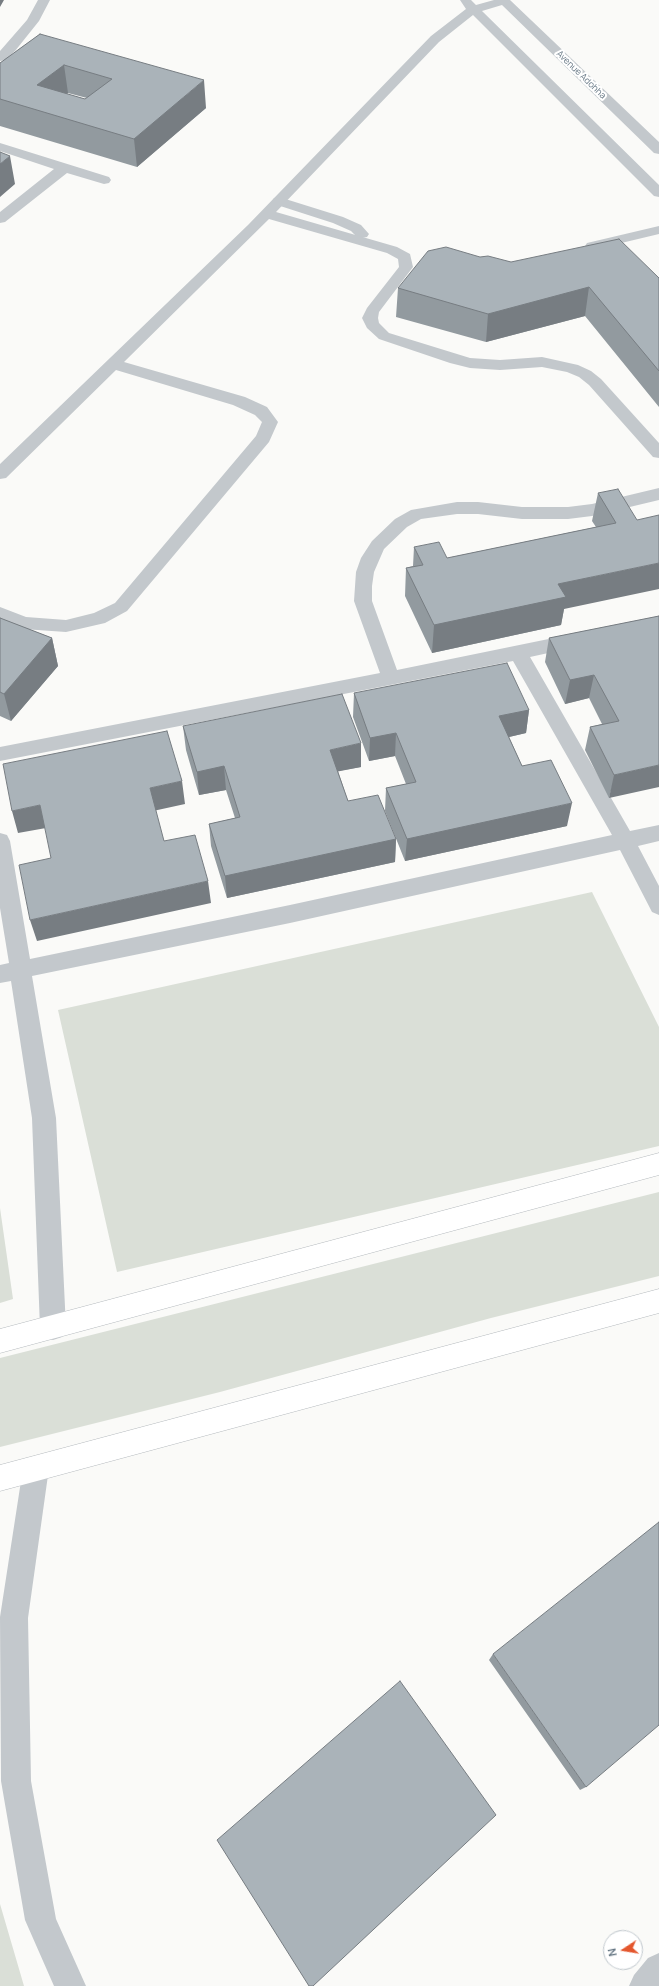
<!DOCTYPE html>
<html>
<head>
<meta charset="utf-8">
<style>
	body { margin:0 }
	#map { position:relative; width:659px; height:1986px; overflow:hidden; background:#fafaf8; font-family:Manrope,sans-serif }
	canvas { display:block }
	.north { position:absolute; left:603px; top:1930px; width:40px; height:40px; box-sizing:border-box; background:#fff; border:1px solid #c1c8cd; border-radius:50%; rotate:258deg; font-size:11px; font-weight:700; line-height:16px; text-align:center; color:#657683 }
	.north::after { content:''; display:block; margin:auto; width:14px; height:18px; background:#e4572e; clip-path:polygon(50% 0,100% 100%,50% 72%,0 100%) }
</style>
</head>
<body>
<div id="map">
<canvas width="659" height="1986"></canvas>
<div class="north">N</div>
</div>
<script>
const ctx = document.querySelector('canvas').getContext('2d');
ctx.lineJoin = 'round';
function fill(path, color) { ctx.fillStyle = color; ctx.fill(path, 'evenodd'); }
const shape = rows => new Path2D(rows.map(r => 'M' + r).join(''));
function strokePath(path, color, width, dash) { ctx.strokeStyle = color; ctx.lineWidth = width; ctx.lineCap = dash ? 'butt' : 'round'; ctx.setLineDash(dash || []); ctx.stroke(path); }
function drawText(font, color, halo, rows, align = 'center') {
  ctx.font = font + ' Manrope,sans-serif'; ctx.lineWidth = 4; ctx.setLineDash([]); ctx.textBaseline = 'middle'; ctx.strokeStyle = halo; ctx.fillStyle = color; for (const [text, x, y, turn = 0] of rows) {
    ctx.save(); ctx.translate(x, y); ctx.rotate((+turn || 0) * Math.PI / 180); ctx.textAlign = isNaN(turn) ? turn : align; if (halo) ctx.strokeText(text, 0, 0); ctx.fillText(text, 0, 0); ctx.restore();
  }
}
fill(shape([
	[592,892,659,1027,659,1146,117,1272,58,1010],
	[659,1192,659,1276,491,1318,220,1392,0,1447,0,1358],
	[0,1208,13,1299,0,1303],
	[0,1904,24,1986,0,1986]
]), '#dadfd7');
const primary = shape([
	[659,1153,659,1175,0,1353,0,1329,659,1153],
	[659,1289,659,1313,0,1491,0,1465,659,1289]
]);
strokePath(primary, '#b5babe', 1);
fill(shape([
	[279,197,343,217,361,225,369,234,367,237,362,238,357,237,351,231,333,223,274,204,272,201,274,198,279,197],
	[659,226,659,234,592,250,587,249,585,246,587,243,659,226]
]), '#c3c8cc');
fill(shape([
	[38,0,50,0,39,21,15,51,5,60,0,61,0,51,27,20,38,0],
	[460,0,471,0,476,5,494,0,510,0,659,142,659,154,654,153,502,5,482,11,659,185,659,197,654,196,473,15,439,42,276,212,397,247,410,254,413,267,379,312,378,318,379,323,389,333,470,358,500,360,542,357,578,365,591,371,601,379,659,443,659,458,653,457,589,385,579,377,567,372,542,367,500,370,470,368,450,363,379,339,367,328,362,318,367,308,399,267,398,259,387,253,269,219,124,362,245,397,267,407,278,422,269,442,127,611,105,623,66,632,23,629,0,620,0,607,26,617,66,620,94,613,115,603,256,436,262,422,255,415,233,405,116,370,6,478,0,479,0,464,248,225,431,36,466,9,460,0],
	[0,143,109,177,111,180,109,183,104,184,67,173,5,222,0,223,0,212,54,169,0,151,0,143],
	[659,488,659,500,592,516,568,519,522,519,478,514,457,514,421,519,407,527,384,549,374,572,372,586,372,601,397,670,578,633,585,635,587,640,585,645,530,657,630,831,659,825,659,841,638,846,659,886,659,915,652,912,620,850,290,923,32,976,56,1118,66,1328,62,1337,53,1340,44,1337,40,1328,32,1118,11,981,0,983,0,965,9,963,0,908,0,833,7,835,10,841,30,959,290,905,612,835,513,661,0,761,0,747,380,673,354,601,356,572,361,558,372,541,395,519,411,510,457,502,478,502,522,507,568,507,592,504,659,488],
	[36,1455,45,1459,49,1468,28,1618,31,1781,56,1919,86,1986,54,1986,25,1920,1,1781,0,1617,23,1468,27,1459,36,1455],
	[659,1953,659,1986,629,1986,634,1975,648,1958,659,1953]
]), '#c3c8cc');
fill(primary, '#fff');
fill(shape([
	[40,34,206,108,137,167,0,126,0,63],
	[68,93,87,98,85,99,67,94],
	[480,257,511,262,659,278,659,407,585,316,486,342,396,317,398,288],
	[598,493,637,520,564,609,561,625,432,653,405,596,406,568,413,566,414,547,447,558,596,527,592,521],
	[659,616,609,798,585,750,590,727,602,724,589,698,565,704,545,662,549,638],
	[0,618,52,638,58,666,11,721,0,716],
	[354,693,529,710,526,733,509,737,522,766,567,826,405,861,385,811,386,788,406,784,395,756,369,761,353,717],
	[183,726,361,767,338,771,348,801,396,839,395,862,227,898,211,846,209,824,235,818,226,790,199,795,186,750],
	[493,1654,586,1787,580,1790,489,1660]
]), '#929a9f');
fill(shape([
	[0,0,4,0,0,7],
	[64,65,68,93,43,112,37,85],
	[204,80,206,108,137,167,134,139],
	[10,156,15,184,0,197,0,164],
	[589,287,585,316,486,342,488,314],
	[659,563,659,589,564,609,561,625,432,653,434,625,558,584],
	[52,638,58,666,11,721,4,694],
	[594,675,589,698,565,704,570,680],
	[529,710,526,733,496,740,499,716],
	[396,733,395,756,369,761,370,738],
	[361,743,361,767,330,773,330,750],
	[659,765,659,787,609,798,614,775],
	[224,766,226,790,199,795,197,772],
	[182,781,185,804,153,811,150,788],
	[572,803,567,826,405,861,407,839],
	[40,805,46,828,18,833,12,811],
	[396,839,395,862,227,898,225,876],
	[208,881,211,903,37,941,30,920]
]), '#777d82');
const building = shape([
	[40,34,204,80,134,139,0,99,0,63,40,34],
	[64,65,112,79,85,99,37,85,64,65],
	[0,152,10,156,0,164,0,152],
	[619,239,659,278,659,371,589,287,488,314,398,288,428,251,446,247,480,257,488,256,511,262,619,239],
	[618,489,637,520,659,515,659,563,558,584,566,597,434,625,406,568,423,565,414,547,439,542,447,558,616,523,598,493,618,489],
	[659,616,659,765,614,775,590,727,619,721,594,675,570,680,549,638,659,616],
	[0,618,52,638,4,694,0,692,0,618],
	[507,663,529,710,499,716,522,766,551,760,572,803,407,839,386,788,416,782,396,733,370,738,354,693,507,663],
	[342,694,361,743,330,750,348,801,378,795,396,839,225,876,209,824,240,817,224,766,197,772,183,726,342,694],
	[167,731,182,781,150,788,164,841,195,835,208,881,30,920,19,865,51,858,40,805,12,811,3,764,167,731],
	[659,1522,659,1725,586,1787,493,1654,659,1522],
	[400,1681,496,1815,313,1986,309,1986,217,1840,400,1681]
]);
fill(building, '#aab3b9');
strokePath(building, '#777d82', 1);
drawText('9px', '#657683', '#fff', [
	["Avenue Adohha",581,75,44]
]);
</script>
</body>
</html>
